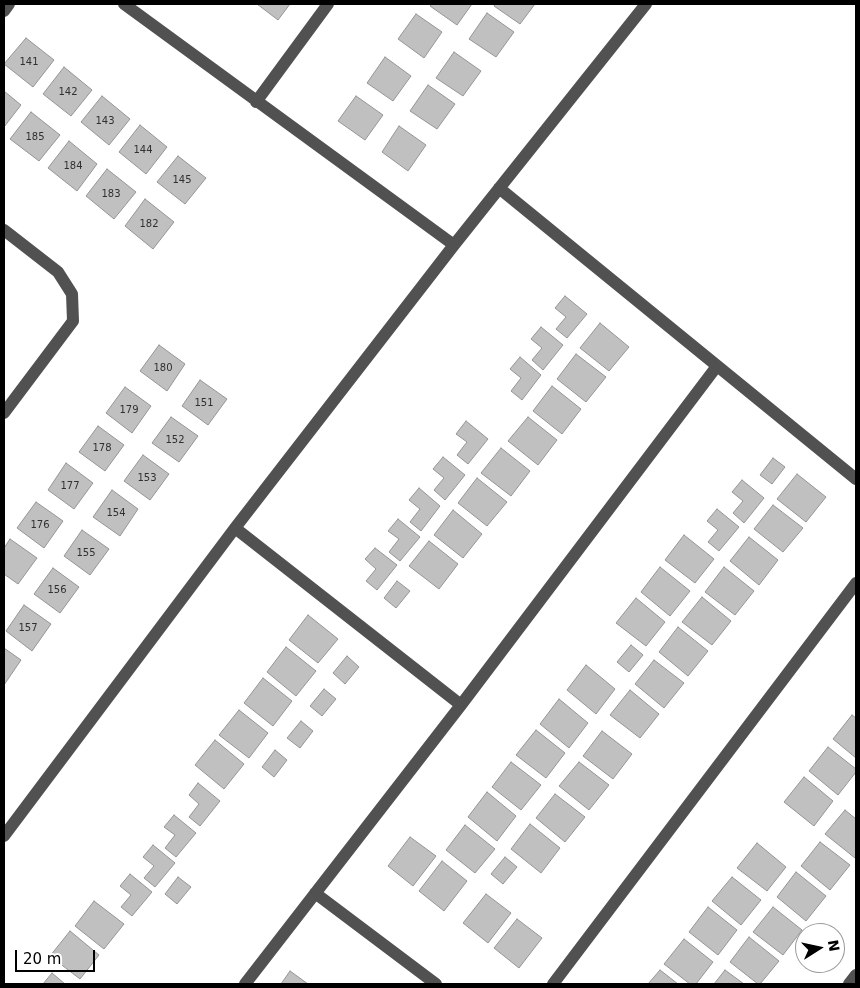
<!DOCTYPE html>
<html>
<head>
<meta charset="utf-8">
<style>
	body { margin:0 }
	#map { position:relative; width:860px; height:988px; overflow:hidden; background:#fff; font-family:"DejaVu Sans",sans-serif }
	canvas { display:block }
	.frame { position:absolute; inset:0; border:5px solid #000; pointer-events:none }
	.north { position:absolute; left:795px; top:923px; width:50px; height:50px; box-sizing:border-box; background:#fff; border:1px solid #999; border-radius:50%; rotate:80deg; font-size:14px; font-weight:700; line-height:20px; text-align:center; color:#000 }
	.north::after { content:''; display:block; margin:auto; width:18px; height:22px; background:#000; clip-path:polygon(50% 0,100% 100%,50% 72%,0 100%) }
	.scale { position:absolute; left:15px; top:950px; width:80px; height:22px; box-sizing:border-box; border:2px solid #000; border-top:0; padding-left:6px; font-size:15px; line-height:18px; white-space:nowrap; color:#000; -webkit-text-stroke:4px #fff; paint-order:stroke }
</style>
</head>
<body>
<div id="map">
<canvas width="860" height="988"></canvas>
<div class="frame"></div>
<div class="north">N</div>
<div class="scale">20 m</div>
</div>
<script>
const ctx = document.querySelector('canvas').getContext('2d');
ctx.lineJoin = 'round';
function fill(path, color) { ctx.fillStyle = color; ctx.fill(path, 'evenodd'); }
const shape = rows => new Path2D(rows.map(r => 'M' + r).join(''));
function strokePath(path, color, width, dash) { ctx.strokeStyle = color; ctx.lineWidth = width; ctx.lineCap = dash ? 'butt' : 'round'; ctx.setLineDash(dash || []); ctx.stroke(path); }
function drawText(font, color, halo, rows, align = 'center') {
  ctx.font = font + ' "DejaVu Sans",sans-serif'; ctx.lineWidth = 4.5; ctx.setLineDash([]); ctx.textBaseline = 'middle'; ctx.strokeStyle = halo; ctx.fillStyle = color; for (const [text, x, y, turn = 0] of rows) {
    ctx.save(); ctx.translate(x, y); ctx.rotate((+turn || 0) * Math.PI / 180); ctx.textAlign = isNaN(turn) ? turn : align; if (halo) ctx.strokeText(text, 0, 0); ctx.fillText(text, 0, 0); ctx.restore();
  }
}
const building = shape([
	[257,4,290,4,278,20,257,4],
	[432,4,472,4,457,25,430,6,432,4],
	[495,4,535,4,520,24,494,6,495,4],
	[487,13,514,32,496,57,469,39,487,13],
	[416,14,442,32,424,58,398,39,416,14],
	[26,38,54,60,33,87,4,64,26,38],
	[454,52,481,71,463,96,436,78,454,52],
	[385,57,411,76,393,101,367,83,385,57],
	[64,67,92,90,71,116,43,94,64,67],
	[428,85,455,104,437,129,410,111,428,85],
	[4,91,21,105,4,127,4,91],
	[102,96,130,119,109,145,81,122,102,96],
	[356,96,383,115,365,140,338,121,356,96],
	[31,112,60,135,39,161,10,139,31,112],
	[140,125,167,147,146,174,119,152,140,125],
	[399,126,426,145,408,171,382,152,399,126],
	[69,141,97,164,77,191,48,168,69,141],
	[178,156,206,178,185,204,157,182,178,156],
	[107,169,136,192,114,219,86,196,107,169],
	[145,199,174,222,153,249,125,226,145,199],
	[565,296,587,314,567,338,556,329,566,317,555,308,565,296],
	[600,323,629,347,609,371,580,348,600,323],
	[541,327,563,345,543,370,532,360,542,348,531,339,541,327],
	[159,345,185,364,167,391,140,371,159,345],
	[576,354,606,377,586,402,557,379,576,354],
	[520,357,541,375,522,400,511,391,521,378,510,369,520,357],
	[200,380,227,399,208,425,182,406,200,380],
	[552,386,581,409,562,434,533,411,552,386],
	[125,387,151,406,132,433,106,413,125,387],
	[171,417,198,436,179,462,152,443,171,417],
	[528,417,557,440,538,465,508,441,528,417],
	[466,421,488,439,468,464,457,455,467,442,456,434,466,421],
	[98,426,124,445,105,471,79,452,98,426],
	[501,448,530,471,511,496,481,473,501,448],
	[143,455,169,474,150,500,124,481,143,455],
	[443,457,465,475,445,500,434,490,444,478,433,469,443,457],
	[773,458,785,467,772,484,760,475,773,458],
	[66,463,93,483,74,509,48,490,66,463],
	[797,474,826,497,806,522,777,499,797,474],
	[477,478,507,502,487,526,458,503,477,478],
	[742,480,764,498,744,523,733,513,743,501,732,492,742,480],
	[419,488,440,506,421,531,410,522,420,509,409,500,419,488],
	[112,490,138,509,120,536,93,517,112,490],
	[36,502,63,521,44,548,17,528,36,502],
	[773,505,803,528,783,552,754,529,773,505],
	[717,509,739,527,719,551,708,542,718,530,707,521,717,509],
	[453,510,482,534,463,558,434,535,453,510],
	[398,519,420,537,400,561,389,552,399,539,388,531,398,519],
	[82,530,109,549,90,575,64,556,82,530],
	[684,535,714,559,695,583,665,560,684,535],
	[749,537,778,560,759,585,730,561,749,537],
	[10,539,37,558,18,584,4,574,4,548,10,539],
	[429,541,458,564,439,589,409,566,429,541],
	[375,548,397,565,377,590,366,581,376,569,365,559,375,548],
	[660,567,690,591,670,616,641,592,660,567],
	[724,567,754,591,735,615,705,592,724,567],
	[53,568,79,587,60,613,34,594,53,568],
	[397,581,410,591,396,608,384,598,397,581],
	[702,597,731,621,712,645,682,622,702,597],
	[636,598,665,622,646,646,616,623,636,598],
	[24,605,51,624,32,651,6,631,24,605],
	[308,615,338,639,318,663,289,640,308,615],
	[678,627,708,651,688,676,659,652,678,627],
	[631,645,643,655,629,672,617,662,631,645],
	[286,647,316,671,296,696,267,672,286,647],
	[4,648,21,660,4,685,4,648],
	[347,656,359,667,345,684,333,673,347,656],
	[654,660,684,683,664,708,635,684,654,660],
	[586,665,615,689,596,714,567,690,586,665],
	[263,678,292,701,273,726,244,703,263,678],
	[324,689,336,699,322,716,310,706,324,689],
	[630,690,659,714,640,738,610,715,630,690],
	[559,699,588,723,569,748,540,724,559,699],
	[239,710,268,733,249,758,219,735,239,710],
	[852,715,856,718,856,758,833,739,852,715],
	[301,721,313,731,300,748,287,738,301,721],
	[536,730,565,753,546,778,516,755,536,730],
	[602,731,632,754,613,779,583,756,602,731],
	[215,740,244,764,224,789,195,765,215,740],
	[828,747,856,769,856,772,838,795,809,771,828,747],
	[275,750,287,760,274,777,262,767,275,750],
	[511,762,541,785,521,810,492,787,511,762],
	[579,762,609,785,589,810,559,786,579,762],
	[804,777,833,801,814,826,784,802,804,777],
	[198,783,220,801,200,826,189,817,199,804,189,795,198,783],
	[487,792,516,816,497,841,468,817,487,792],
	[555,794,585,817,565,842,536,818,555,794],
	[845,810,856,819,856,856,855,858,825,834,845,810],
	[174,815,196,833,176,857,165,848,175,835,164,827,174,815],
	[530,824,560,848,541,873,511,849,530,824],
	[465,825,495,849,475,873,446,850,465,825],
	[410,837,436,856,413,886,388,866,410,837],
	[820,842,850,865,830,890,801,866,820,842],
	[757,843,786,867,767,891,737,868,757,843],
	[153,845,175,863,155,887,144,878,154,866,143,857,153,845],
	[505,857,517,867,503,884,491,874,505,857],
	[442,861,467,881,444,911,419,891,442,861],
	[796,872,826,896,806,921,777,897,796,872],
	[130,874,152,892,132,916,121,907,131,895,120,886,130,874],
	[178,877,191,887,177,904,165,894,178,877],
	[732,877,761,900,741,925,712,901,732,877],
	[486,894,511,913,488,943,463,923,486,894],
	[94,901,124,924,104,949,75,926,94,901],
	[708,907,737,930,718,955,689,932,708,907],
	[773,907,802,930,783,955,753,932,773,907],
	[517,919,542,938,519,968,494,948,517,919],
	[70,931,99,955,80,979,50,956,70,931],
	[749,937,779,961,760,984,758,984,730,962,749,937],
	[684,939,713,962,696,984,690,984,664,964,684,939],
	[660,970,678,984,648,984,660,970],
	[725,970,744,984,714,984,725,970],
	[290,971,308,984,281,984,290,971],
	[52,973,65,984,43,984,52,973]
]);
fill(building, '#c0c0c0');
strokePath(building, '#959595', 1);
strokePath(shape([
	[124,4,454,245],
	[4,11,9,4],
	[256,102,328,4],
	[499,188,856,479],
	[4,230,58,272,72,294,73,321,4,413],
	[235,528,461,705],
	[4,836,235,528,454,245,646,4],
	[315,893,436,984],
	[245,984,461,705,717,366],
	[553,984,856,583],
	[849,984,856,975]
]), '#515151', 12);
drawText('10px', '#303030', null, [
	["141",29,62],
	["142",68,92],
	["143",105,121],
	["185",35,137],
	["144",143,150],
	["184",73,166],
	["145",182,180],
	["183",111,194],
	["182",149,224],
	["180",163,368],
	["151",204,403],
	["179",129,410],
	["152",175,440],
	["178",102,448],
	["153",147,478],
	["177",70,486],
	["154",116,513],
	["176",40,525],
	["155",86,553],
	["156",57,590],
	["157",28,628]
]);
</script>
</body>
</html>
